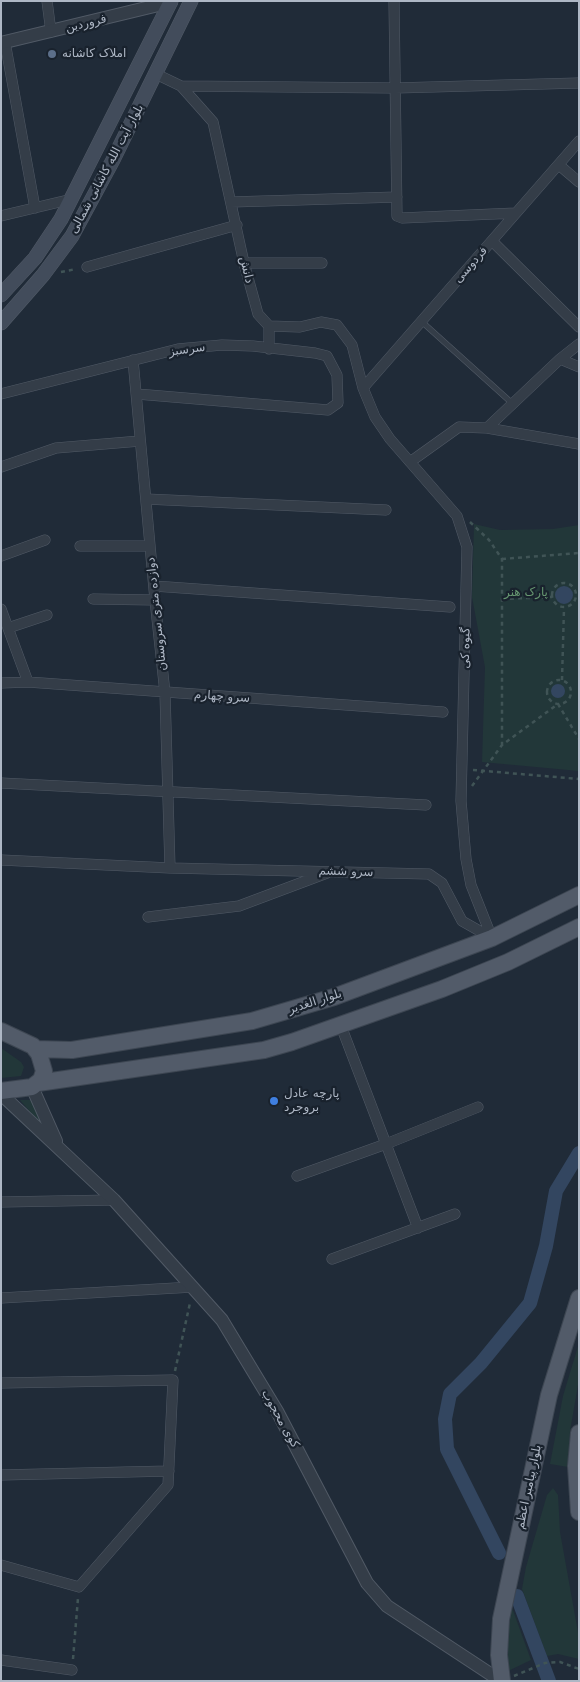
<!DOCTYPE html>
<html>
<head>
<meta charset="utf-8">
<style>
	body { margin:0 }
	#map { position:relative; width:580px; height:1682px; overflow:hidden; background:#202b38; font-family:"DejaVu Sans",sans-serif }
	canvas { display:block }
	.frame { position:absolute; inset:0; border:2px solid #aeb7c5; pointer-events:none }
</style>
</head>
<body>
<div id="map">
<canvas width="580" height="1682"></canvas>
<div class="frame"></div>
</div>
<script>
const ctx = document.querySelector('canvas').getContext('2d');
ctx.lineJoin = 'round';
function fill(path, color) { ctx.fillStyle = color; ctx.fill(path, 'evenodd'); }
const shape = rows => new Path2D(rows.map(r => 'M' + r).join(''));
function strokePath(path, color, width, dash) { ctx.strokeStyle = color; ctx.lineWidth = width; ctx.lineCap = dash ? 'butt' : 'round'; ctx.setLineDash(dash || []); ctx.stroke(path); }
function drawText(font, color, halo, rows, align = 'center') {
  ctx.font = font + ' "DejaVu Sans",Cairo,sans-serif'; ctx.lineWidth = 4.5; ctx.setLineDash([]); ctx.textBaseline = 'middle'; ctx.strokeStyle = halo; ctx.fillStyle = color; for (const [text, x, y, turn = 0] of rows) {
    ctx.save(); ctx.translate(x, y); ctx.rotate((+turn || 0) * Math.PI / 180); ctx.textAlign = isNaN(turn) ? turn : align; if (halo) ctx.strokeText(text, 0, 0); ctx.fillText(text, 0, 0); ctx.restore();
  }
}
fill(shape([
	[474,524,500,530,553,529,579,525,579,771,482,762,485,667,472,597],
	[1,1048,21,1062,24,1067,21,1076,1,1078],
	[20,1100,31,1100,43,1127],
	[579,1343,579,1379,570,1431,568,1467,550,1464,563,1396],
	[553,1488,558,1495,560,1532,579,1638,579,1659,558,1654,547,1656,522,1589,526,1567,547,1495],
	[511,1605,531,1660,508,1671,506,1649]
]), '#223739');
fill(shape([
	'555 595a9 9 0 1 1 18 0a9 9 0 1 1-18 0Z',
	'551 691a7 7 0 1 1 14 0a7 7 0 1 1-14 0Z'
]), '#334660');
strokePath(shape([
	[499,1553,447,1449,445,1419,450,1394,481,1363,530,1303,546,1246,556,1191,579,1153],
	[517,1596,549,1681]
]), '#334660', 14);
const service = shape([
	[421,321,513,404]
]);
const minor = shape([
	[47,1,51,32],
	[394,1,397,216,402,218,516,213],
	[5,42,35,208],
	[156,74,181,86,213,122,244,263,258,314,269,326,300,327,321,322,337,325,352,345,363,388,375,417,390,439,457,516,467,547,461,801,466,859,471,885,492,938],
	[181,86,395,88,579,83],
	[559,165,579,182],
	[231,202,397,197],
	[1,216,72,199],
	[492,241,579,327],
	[244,263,322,263],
	[87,267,237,225],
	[269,326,269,349],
	[560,359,579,367],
	[133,360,155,600,165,693,170,868],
	[363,388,579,141],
	[1,394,178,349,222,345,253,346,315,353,327,356,337,375,338,403,328,410,137,394],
	[487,428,560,359,579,344],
	[410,462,459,427,487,428,579,444],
	[1,467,56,448,140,441],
	[146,499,386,510],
	[80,546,150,546],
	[1,556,45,540],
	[154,586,450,607],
	[93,599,155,600],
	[1,609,28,682],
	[8,628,47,615],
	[1,683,28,682,443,712],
	[1,783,426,805],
	[1,860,170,868,429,874,442,883,462,921,492,938],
	[148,917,239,906,327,873],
	[341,1026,418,1228],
	[297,1176,386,1144,478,1107],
	[1,1202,114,1200],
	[332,1259,455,1214],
	[1,1298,193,1287],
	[1,1383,173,1380,168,1485,79,1587,1,1565],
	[1,1475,169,1471],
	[1,1660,72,1670]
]);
const tertiary = shape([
	[1,43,171,2],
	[32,1087,56,1141],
	[1,1094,114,1200,222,1320,277,1411,367,1583,387,1606,501,1681]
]);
const secondary = shape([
	[1,295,35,258,61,219,171,1],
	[1,323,43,275,72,236,113,160,191,1]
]);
const primary = shape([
	[1,1031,33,1046,39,1054,44,1071,41,1080,32,1087,1,1091],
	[35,1049,72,1050,252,1021,334,997,492,938,579,895],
	[38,1083,264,1050,292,1042,442,989,508,962,579,927],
	[579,1433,576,1466,579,1512],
	[502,1681,499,1655,501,1619,549,1395,579,1298]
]);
strokePath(service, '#515a66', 6);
strokePath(minor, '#515a66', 11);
strokePath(tertiary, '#515a66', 14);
strokePath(secondary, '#515a66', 15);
strokePath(primary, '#3d4652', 18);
strokePath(shape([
	[61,272,76,269],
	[470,522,489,540,502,559,502,745],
	[502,559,579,553],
	'552 595a12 12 0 1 1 24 0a12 12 0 1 1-24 0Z',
	[502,599,552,597],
	[562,680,564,608],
	'547 692a12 12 0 1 1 24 0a12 12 0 1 1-24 0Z',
	[473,770,579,779],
	[472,786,502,745,558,704,579,739],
	[175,1371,190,1303],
	[73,1659,78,1598],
	[514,1676,545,1663,560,1662,579,1669]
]), '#405456', 2.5, [4, 4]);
strokePath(service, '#343d48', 5);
strokePath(minor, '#343d48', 10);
strokePath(tertiary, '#343d48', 12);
strokePath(secondary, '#424c5b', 14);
strokePath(primary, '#525b69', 16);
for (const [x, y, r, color] of [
	[52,54,5,"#5c6f8a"],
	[274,1101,5,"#3f7fe0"]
]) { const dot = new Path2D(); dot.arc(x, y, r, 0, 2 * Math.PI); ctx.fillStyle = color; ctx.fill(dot); strokePath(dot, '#19222d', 2); }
drawText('12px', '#aeb7c5', '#19222d', [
	["فروردین",86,24,-14],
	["بلوار آیت الله کاشانی شمالی",107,169,-62],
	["فردوسی",471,265,-49],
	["دانش",246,270,76],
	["سرسبز",187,350,-8],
	["دوازده متری سروستان",157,614,-96],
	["گیوه کی",466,648,-89],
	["سرو چهارم",222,697,4],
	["سرو ششم",346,872,2],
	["بلوار الغدیر",315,1002,-18],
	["کوی محجوب",280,1419,61],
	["بلوار پیامبر اعظم",529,1487,-78]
]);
drawText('12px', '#aeb7c5', '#19222d', [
	["املاک کاشانه",62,54],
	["پارچه عادل",284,1094],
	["بروجرد",284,1108]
], 'left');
drawText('12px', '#669670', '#19222d', [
	["پارک هنر",526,593]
]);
</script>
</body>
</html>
